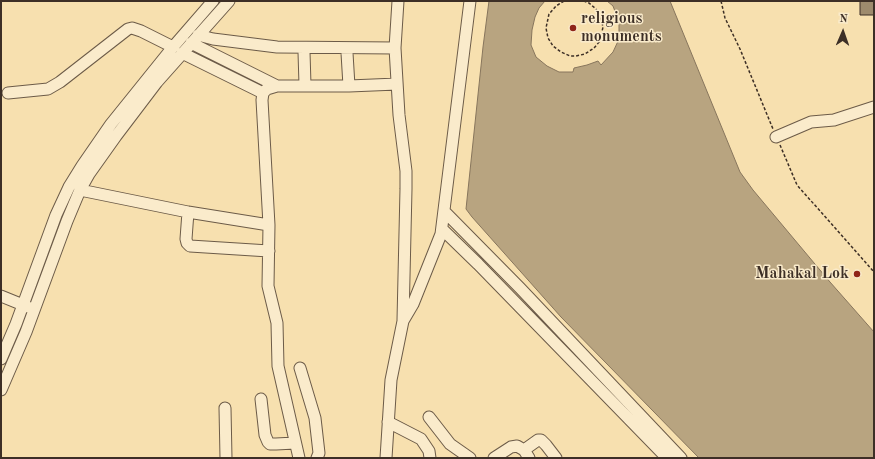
<!DOCTYPE html>
<html>
<head>
<meta charset="utf-8">
<style>
	body { margin:0 }
	#map { position:relative; width:875px; height:459px; overflow:hidden; background:#f7e0af; font-family:"Old Standard TT",serif }
	canvas { display:block }
	.frame { position:absolute; inset:0; border:2px solid #3d2f26; pointer-events:none }
	.north { position:absolute; left:823px; top:12px; width:40px; height:40px; -webkit-text-stroke:3px #faebcb; paint-order:stroke; rotate:2deg; font-size:11px; font-weight:700; line-height:16px; text-align:center; color:#3d2f26 }
	.north::after { content:''; display:block; margin:auto; width:14px; height:18px; background:#3d2f26; clip-path:polygon(50% 0,100% 100%,50% 72%,0 100%) }
</style>
</head>
<body>
<div id="map">
<canvas width="875" height="459"></canvas>
<div class="frame"></div>
<div class="north">N</div>
</div>
<script>
const ctx = document.querySelector('canvas').getContext('2d');
ctx.lineJoin = 'round';
function fill(path, color) { ctx.fillStyle = color; ctx.fill(path, 'evenodd'); }
const shape = rows => new Path2D(rows.map(r => 'M' + r).join(''));
function strokePath(path, color, width, dash) { ctx.strokeStyle = color; ctx.lineWidth = width; ctx.lineCap = dash ? 'butt' : 'round'; ctx.setLineDash(dash || []); ctx.stroke(path); }
function drawText(font, color, halo, rows, align = 'center') {
  ctx.font = font + ' "Old Standard TT",serif'; ctx.lineWidth = 3; ctx.setLineDash([]); ctx.textBaseline = 'middle'; ctx.strokeStyle = halo; ctx.fillStyle = color; for (const [text, x, y, turn = 0] of rows) {
    ctx.save(); ctx.translate(x, y); ctx.rotate((+turn || 0) * Math.PI / 180); ctx.textAlign = isNaN(turn) ? turn : align; if (halo) ctx.strokeText(text, 0, 0); ctx.fillText(text, 0, 0); ctx.restore();
  }
}
const water = shape([
	[489,1,545,1,539,8,535,17,532,30,531,45,536,57,547,66,559,72,573,72,574,68,587,65,598,61,601,65,613,52,619,39,619,22,613,6,607,1,670,1,740,172,753,190,830,282,874,332,874,458,699,458,561,317,472,217,466,209,483,47,489,1]
]);
fill(water, '#b8a480');
strokePath(water, '#87755c', 1);
const building = shape([
	[860,1,874,1,874,15,860,15,860,1]
]);
fill(building, '#9e8b6d');
strokePath(building, '#3d2f26', 1);
const minor = shape([
	[398,1,395,48,399,115,406,171,406,189,403,320],
	[198,35,213,39,277,47,395,48],
	[191,43,277,86],
	[304,52,305,85],
	[182,53,263,93],
	[347,53,349,86],
	[8,93,48,89,60,82,128,29,132,28,141,31,173,47],
	[776,137,811,122,834,120,874,107],
	[80,190,188,212,269,225],
	[188,212,186,239,187,243,190,246,269,251],
	[445,212,520,288,681,458],
	[442,229,478,264,667,458],
	[1,296,28,307],
	[1,359,16,324,56,215,69,187,82,166,111,124,173,47,213,1],
	[300,368,315,418,319,453,317,458],
	[1,390,26,332,67,221,80,190,89,174,116,136,157,82,229,1],
	[261,399,265,435,268,442,270,444,276,444,295,443],
	[225,408,226,458],
	[429,417,450,444,470,458],
	[388,422,421,439,429,451,430,458],
	[524,450,538,440,541,440,546,445,556,458],
	[299,458,278,366,277,323,268,286,269,225,262,100,263,93,267,89,277,86,349,86,397,84],
	[386,458,391,380,403,321,413,304,441,234,470,1],
	[494,458,511,447,517,446,524,450,529,458]
]);
strokePath(minor, '#6c5b48', 13);
strokePath(shape([
	[564,1,556,6,549,14,546,28,548,38,553,46,561,52,570,56,576,56,585,54,594,48,600,41,603,27,601,18,596,9,589,3,584,1],
	[721,1,725,18,740,49,773,129],
	[780,145,797,185,874,272]
]), '#3d2f26', 1.5, [3, 2]);
strokePath(minor, '#faebcb', 11);
for (const [x, y, r, color] of [
	[573,28,4,"#8f2418"],
	[857,274,4,"#8f2418"]
]) { const dot = new Path2D(); dot.arc(x, y, r, 0, 2 * Math.PI); ctx.fillStyle = color; ctx.fill(dot); strokePath(dot, '#faebcb', 1.5); }
drawText('bold 16px', '#3d2f26', '#faebcb', [
	["religious",581,19],
	["monuments",581,37],
	["Mahakal Lok",849,274,"right"]
], 'left');
</script>
</body>
</html>
